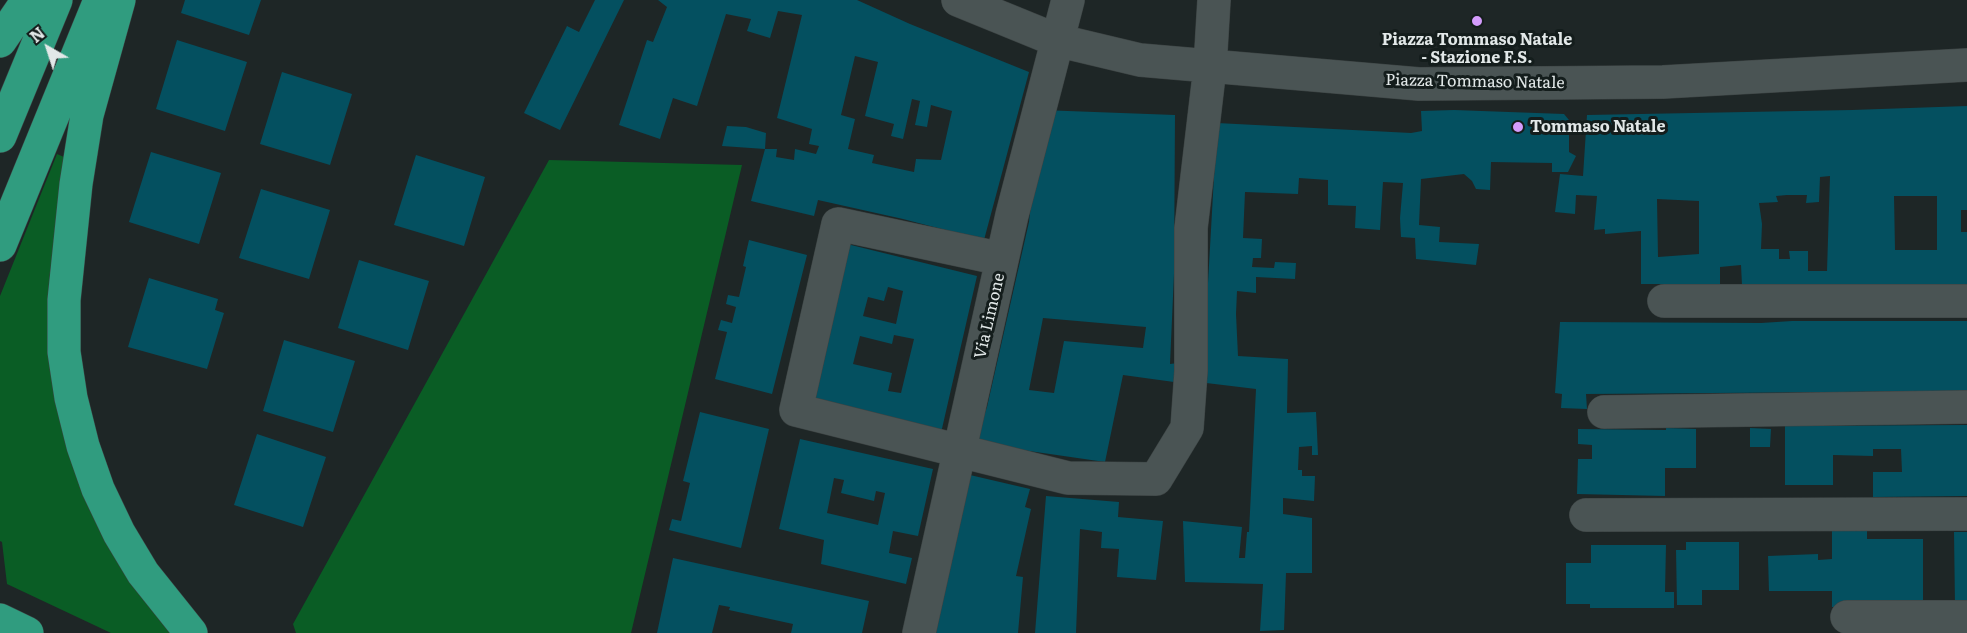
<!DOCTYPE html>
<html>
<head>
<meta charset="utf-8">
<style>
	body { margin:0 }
	#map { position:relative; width:1967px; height:633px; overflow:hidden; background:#1e2626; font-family:Literata,serif }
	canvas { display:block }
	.north { position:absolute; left:18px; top:18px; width:60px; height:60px; -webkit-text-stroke:4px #141d1c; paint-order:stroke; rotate:321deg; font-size:16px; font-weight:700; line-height:24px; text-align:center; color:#e2e8e8 }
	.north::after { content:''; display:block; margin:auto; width:21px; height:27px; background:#e2e8e8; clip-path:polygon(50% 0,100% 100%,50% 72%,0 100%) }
</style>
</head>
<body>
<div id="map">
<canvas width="1967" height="633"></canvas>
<div class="north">N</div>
</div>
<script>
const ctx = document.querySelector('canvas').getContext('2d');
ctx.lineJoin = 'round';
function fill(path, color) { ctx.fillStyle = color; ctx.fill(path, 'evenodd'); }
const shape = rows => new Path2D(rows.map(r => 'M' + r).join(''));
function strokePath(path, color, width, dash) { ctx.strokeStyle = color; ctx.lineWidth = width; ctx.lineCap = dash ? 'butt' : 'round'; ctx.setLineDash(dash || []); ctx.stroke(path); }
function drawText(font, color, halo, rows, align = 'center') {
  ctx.font = font + ' Literata,serif'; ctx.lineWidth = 6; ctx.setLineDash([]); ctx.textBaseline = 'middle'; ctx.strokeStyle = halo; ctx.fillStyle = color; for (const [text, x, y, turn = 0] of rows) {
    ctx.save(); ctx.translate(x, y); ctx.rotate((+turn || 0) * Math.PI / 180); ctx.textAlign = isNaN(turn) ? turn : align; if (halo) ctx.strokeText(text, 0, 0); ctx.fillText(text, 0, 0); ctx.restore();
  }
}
fill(shape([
	[57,154,64,157,49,282,48,328,172,633,111,633,7,584,2,542,0,541,0,296],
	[549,160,742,165,631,633,296,633,293,624]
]), '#0a5d25');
fill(shape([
	[185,0,261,0,249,35,181,13],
	[595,0,624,0,560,130,524,113,567,26,579,32],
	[658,0,857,0,910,24,1029,72,984,240,903,219,818,200,814,216,751,201,765,149,777,149,776,157,794,160,795,149,816,154,819,146,809,144,812,129,777,118,802,15,778,11,770,38,747,31,751,19,726,14,697,106,673,98,660,139,619,125,647,40,653,42,667,7],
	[855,56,878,62,865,116,894,124,891,136,903,139,912,99,920,101,915,125,927,127,931,105,952,111,941,160,916,159,914,172,872,163,874,155,848,149,855,119,841,115],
	[177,40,247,62,225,131,156,109],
	[282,72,352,94,330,165,260,144],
	[1967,106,1967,210,1961,210,1961,232,1967,232,1967,284,1742,285,1741,265,1720,267,1720,284,1641,284,1641,231,1605,234,1605,229,1594,230,1597,196,1576,195,1575,214,1555,212,1560,174,1583,176,1587,115,1852,110],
	[1830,176,1827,271,1808,271,1808,251,1789,251,1790,259,1779,259,1779,249,1761,249,1762,224,1759,203,1778,202,1776,196,1787,195,1807,195,1806,203,1819,202,1820,177],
	[1894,196,1937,196,1937,250,1895,250],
	[1657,199,1699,201,1699,254,1658,257],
	[1041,110,1175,115,1174,274,1170,364,1178,363,1174,382,1123,375,1105,462,974,443,987,407,1029,222],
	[1043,318,1146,327,1143,348,1064,341,1054,393,1029,390],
	[1454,110,1564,114,1569,120,1569,152,1576,156,1568,172,1552,172,1552,163,1491,162,1490,190,1476,189,1472,181,1464,174,1421,179,1419,225,1440,227,1439,242,1479,244,1476,265,1416,259,1415,238,1401,237,1400,218,1403,183,1383,182,1380,230,1355,228,1356,206,1328,205,1328,180,1299,178,1298,194,1245,192,1243,238,1262,239,1261,258,1253,258,1252,267,1274,268,1275,262,1296,263,1295,279,1256,277,1256,293,1237,291,1236,314,1238,356,1288,359,1287,413,1316,412,1317,432,1318,455,1312,455,1312,446,1299,447,1298,470,1302,470,1302,476,1315,476,1314,501,1283,498,1283,514,1312,518,1312,573,1286,573,1284,630,1260,631,1263,584,1185,582,1183,521,1242,527,1239,558,1245,558,1247,532,1249,532,1256,389,1198,382,1204,354,1217,123,1411,133,1422,131,1421,111],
	[727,126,746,127,766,133,765,149,722,146],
	[151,152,221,173,199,244,129,222],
	[416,155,485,177,464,246,394,225],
	[261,189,330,210,309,279,239,258],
	[749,240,807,255,772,394,715,379,727,332,718,330,721,320,732,323,736,307,726,304,728,295,739,297,746,267,743,266],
	[847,244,977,276,941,433,809,402],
	[888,287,903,291,896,324,863,316,868,297,884,301],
	[894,335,914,339,901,393,888,391,892,373,853,364,860,336,892,344],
	[359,260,429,281,408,350,338,328],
	[149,278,218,299,215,310,224,313,207,369,128,347],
	[1792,321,1967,321,1967,391,1586,394,1587,409,1561,408,1562,394,1555,393,1560,322,1761,323],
	[284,340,355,361,333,432,263,411],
	[700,412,769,429,741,548,669,530,672,519,681,521,690,483,683,481],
	[1967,425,1967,496,1873,497,1873,472,1902,472,1901,449,1873,449,1873,456,1833,455,1833,485,1785,485,1785,426],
	[1666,428,1696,429,1696,468,1665,468,1665,496,1577,494,1578,459,1592,459,1592,445,1578,444,1578,429,1666,430],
	[1750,428,1771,429,1770,447,1750,447],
	[257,434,326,457,303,527,234,505],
	[800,439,933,469,918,536,893,531,889,553,912,558,906,584,821,564,824,540,779,529],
	[834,478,844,480,841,493,874,501,876,491,885,493,878,525,827,513],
	[970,475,1030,489,1025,507,1031,509,1016,576,1023,577,1018,633,932,633],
	[1046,496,1119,502,1118,517,1163,521,1156,580,1117,577,1119,549,1101,548,1102,532,1080,529,1076,633,1035,633],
	[1832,530,1867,530,1867,539,1923,539,1923,607,1832,607,1832,591,1769,591,1768,556,1818,554,1818,560,1832,559],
	[1954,532,1967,532,1967,607,1955,606],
	[1686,542,1739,542,1739,590,1702,590,1702,605,1677,605,1676,550,1686,550],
	[1591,545,1666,545,1665,592,1674,592,1674,608,1590,608,1590,604,1566,604,1566,563,1591,563],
	[673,558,869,601,862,633,791,633,793,624,729,610,730,607,719,605,712,633,657,633]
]), '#045060');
const minor = shape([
	[958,0,1056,40,1140,60,1419,84,1663,82,1967,65],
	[1002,259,838,224,796,410,1068,478,1156,479,1187,428,1191,371,1191,228,1210,67,1214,0],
	[1664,301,1967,301],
	[1604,412,1967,407],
	[1586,515,1967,514],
	[1847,617,1967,617],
	[919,633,1012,215,1068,0]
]);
const highway = shape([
	[119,0,87,115,76,184,64,300,64,352,71,398,83,446,98,489,119,533,143,573,191,633],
	[0,41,28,0],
	[0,136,56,0],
	[0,245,98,5],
	[0,620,27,633]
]);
strokePath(minor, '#3c4343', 34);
strokePath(highway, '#3c4343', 34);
strokePath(minor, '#4a5454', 33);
strokePath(highway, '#309c7f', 33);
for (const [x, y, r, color] of [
	[1477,21,6,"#d49cfc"],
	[1518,127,6,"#d49cfc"]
]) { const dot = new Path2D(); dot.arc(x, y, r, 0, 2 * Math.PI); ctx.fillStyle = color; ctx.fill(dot); strokePath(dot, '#141d1c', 2); }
drawText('bold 16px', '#e2e8e8', '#141d1c', [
	["Piazza Tommaso Natale",1477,40],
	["- Stazione F.S.",1477,58],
	["Tommaso Natale",1530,127,"left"]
]);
drawText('16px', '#e2e8e8', '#141d1c', [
	["Piazza Tommaso Natale",1475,82,1],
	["Via Limone",990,316,-77]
]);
</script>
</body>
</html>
